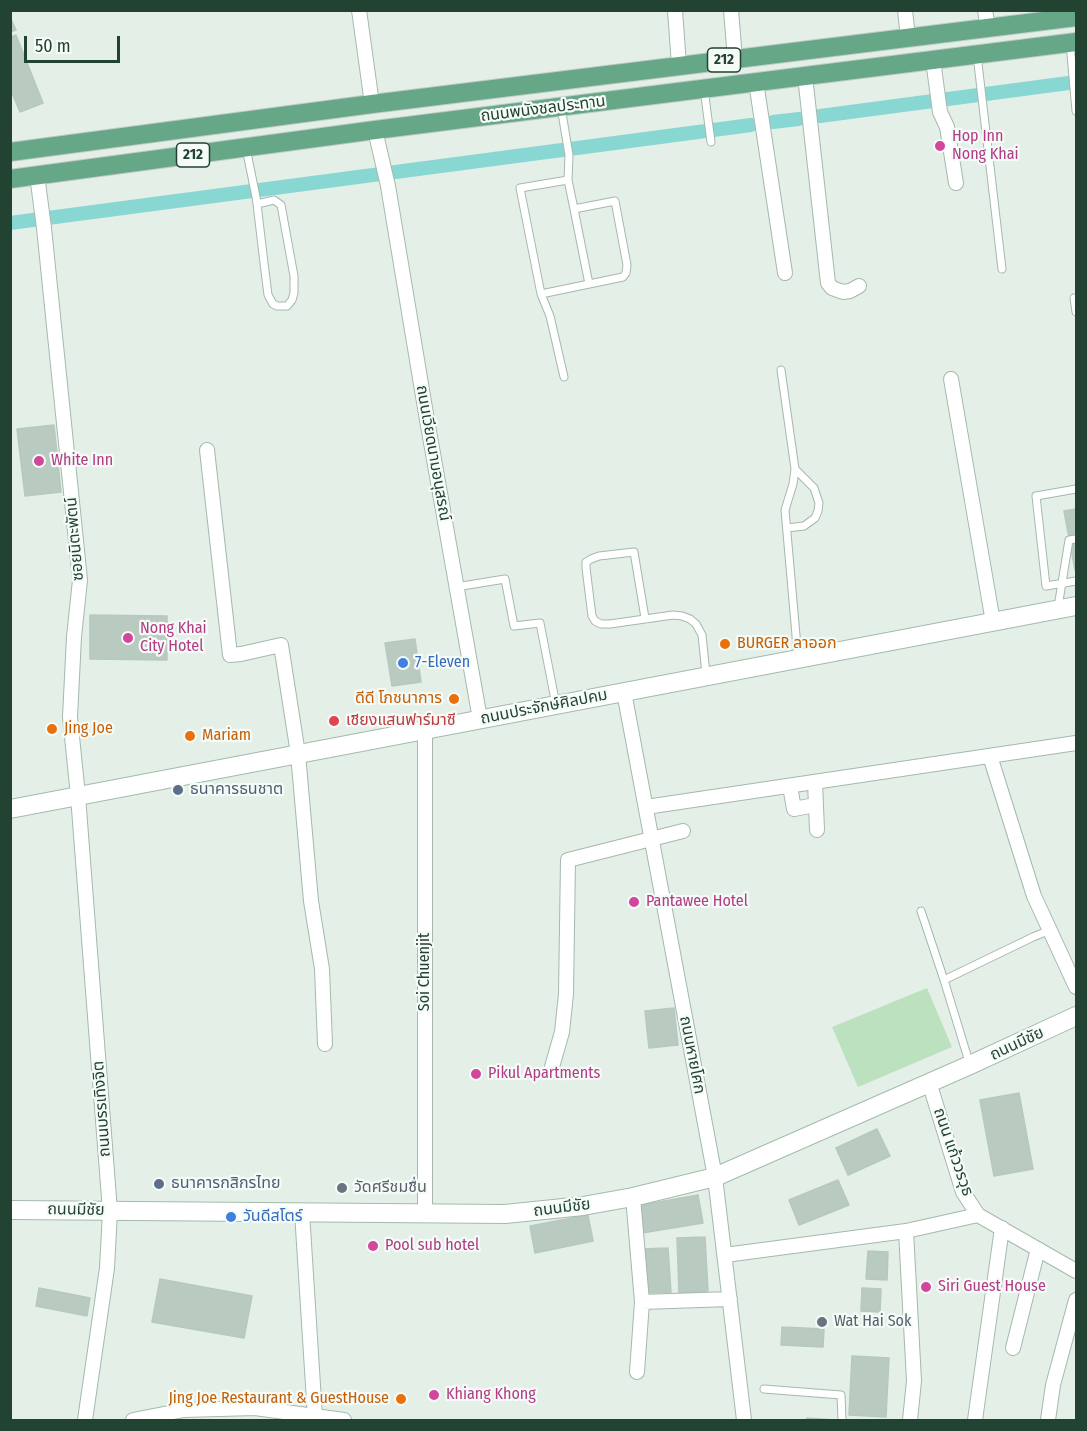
<!DOCTYPE html>
<html>
<head>
<meta charset="utf-8">
<style>
	body { margin:0 }
	#map { position:relative; width:1087px; height:1431px; overflow:hidden; background:#e4efe8; font-family:"Fira Sans Condensed",sans-serif }
	canvas { display:block }
	.frame { position:absolute; inset:0; border:12px solid #224232; pointer-events:none }
	.scale { position:absolute; left:24px; top:36px; width:96px; height:27px; box-sizing:border-box; border:3px solid #224232; border-top:0; padding-left:8px; font-size:18px; line-height:21px; white-space:nowrap; color:#224232; -webkit-text-stroke:4px #f5fbf7; paint-order:stroke }
</style>
</head>
<body>
<div id="map">
<canvas width="1087" height="1431"></canvas>
<div class="frame"></div>
<div class="scale">50 m</div>
</div>
<script>
const ctx = document.querySelector('canvas').getContext('2d');
ctx.lineJoin = 'round';
function fill(path, color) { ctx.fillStyle = color; ctx.fill(path, 'evenodd'); }
const shape = rows => new Path2D(rows.map(r => 'M' + r).join(''));
function strokePath(path, color, width, dash) { ctx.strokeStyle = color; ctx.lineWidth = width; ctx.lineCap = dash ? 'butt' : 'round'; ctx.setLineDash(dash || []); ctx.stroke(path); }
function drawText(font, color, halo, rows, align = 'center') {
  ctx.font = font + ' "Fira Sans Condensed","Noto Sans Thai",sans-serif'; ctx.lineWidth = 4.5; ctx.setLineDash([]); ctx.textBaseline = 'middle'; ctx.strokeStyle = halo; ctx.fillStyle = color; for (const [text, x, y, turn = 0] of rows) {
    ctx.save(); ctx.translate(x, y); ctx.rotate((+turn || 0) * Math.PI / 180); ctx.textAlign = isNaN(turn) ? turn : align; if (halo) ctx.strokeText(text, 0, 0); ctx.fillText(text, 0, 0); ctx.restore();
  }
}
fill(shape([
	[927,988,952,1047,858,1087,832,1027]
]), '#bce1be');
strokePath(shape([
	[820,116,1076,82],
	[773,122,799,119],
	[10,223,751,125]
]), '#89d7d2', 14);
const building = shape([
	[10,17,16,30,10,32,10,17],
	[16,35,43,103,20,112,10,88,10,37,16,35],
	[54,425,61,492,25,496,17,429,54,425],
	[1076,509,1076,570,1075,570,1064,511,1076,509],
	[90,615,167,616,167,660,90,659,90,615],
	[415,639,421,682,392,686,385,643,415,639],
	[674,1008,678,1045,649,1048,645,1011,674,1008],
	[1019,1093,1033,1169,994,1176,980,1100,1019,1093],
	[877,1129,890,1156,848,1175,836,1148,877,1129],
	[838,1180,849,1205,799,1225,789,1200,838,1180],
	[698,1195,703,1223,642,1233,637,1206,698,1195],
	[588,1215,593,1241,535,1253,530,1226,588,1215],
	[705,1237,708,1291,679,1293,677,1238,705,1237],
	[668,1248,671,1292,643,1293,641,1249,668,1248],
	[868,1251,888,1252,887,1280,866,1279,868,1251],
	[160,1279,252,1296,244,1338,152,1322,160,1279],
	[39,1288,90,1298,87,1316,36,1306,39,1288],
	[862,1288,881,1289,880,1312,861,1311,862,1288],
	[782,1327,824,1329,823,1347,781,1345,782,1327],
	[852,1356,889,1358,886,1417,849,1415,852,1356],
	[807,1418,835,1420,806,1420,807,1418]
]);
fill(building, '#b9cac0');
strokePath(building, '#b6c9bd', 1.5);
const lane = shape([
	[1070,43,1076,111],
	[977,55,1002,269],
	[704,89,711,142],
	[561,107,569,155,568,180,520,188,541,294,550,316,564,377],
	[246,148,256,197,257,204,264,263,268,295,273,304,277,306,287,306,292,300,294,293,294,276,281,205,274,200,257,204],
	[574,209,589,284],
	[541,294,623,277,626,273,627,265,615,201,574,209,568,180],
	[1074,298,1076,312],
	[781,370,795,469,793,484,785,510,798,658],
	[1076,489,1036,496,1046,586,1076,581],
	[787,528,804,526,815,518,818,511,819,503,814,488,795,469],
	[456,587,505,579,514,626,540,623,556,705],
	[1058,607,1069,540,1076,539],
	[645,618,634,552,599,556,591,559,586,562,586,568,592,616,595,621,601,624,610,624,673,615,682,616,690,619,696,624,702,635,706,674],
	[921,911,944,980,970,1065],
	[944,980,1033,937,1050,930],
	[764,1389,841,1395,842,1420]
]);
const street = shape([
	[359,10,372,104],
	[675,10,679,66],
	[731,10,735,59],
	[905,10,908,38],
	[985,10,988,28],
	[933,60,940,112,947,127,956,183],
	[805,76,828,283,832,288,843,292,850,291,859,286],
	[756,82,785,273],
	[375,130,388,186,427,420,480,719],
	[37,175,44,228,80,580,74,637,70,717,78,796,110,1211,107,1268,85,1420],
	[951,379,993,622],
	[207,450,230,655,241,654,281,645,298,754,311,901,322,969,325,1044],
	[624,692,715,1177,744,1420],
	[990,756,1034,896,1076,987],
	[815,782,817,830],
	[790,786,794,809,815,805],
	[646,807,1076,743],
	[552,1067,562,1032,566,994,568,860,683,831],
	[929,1082,963,1192,978,1215,1076,1271],
	[633,1197,642,1302,730,1299],
	[302,1212,315,1417],
	[425,1214,425,730],
	[906,1231,914,1381,910,1420],
	[725,1255,906,1231,978,1215],
	[1013,1348,1038,1249],
	[637,1372,642,1302],
	[133,1420,184,1410,255,1408,344,1420],
	[975,1420,1002,1228],
	[1048,1420,1053,1385,1076,1300]
]);
const secondary = shape([
	[10,809,1076,606],
	[10,1210,505,1214,583,1206,633,1197,715,1177,970,1065,1076,1016]
]);
const primary = shape([
	[10,152,372,104,1076,17],
	[10,179,375,130,1076,42]
]);
strokePath(lane, '#a6b8ae', 9);
strokePath(street, '#a6b8ae', 16);
strokePath(secondary, '#a2bbad', 20);
strokePath(primary, '#c1cac6', 20);
strokePath(lane, '#fff', 7);
strokePath(street, '#fff', 14);
strokePath(secondary, '#fff', 18);
strokePath(primary, '#66a788', 18);
for (const [x, y, r, color] of [
	[940,146,6,"#d1479c"],
	[39,461,6,"#d1479c"],
	[128,638,6,"#d1479c"],
	[725,644,6,"#e8710a"],
	[403,663,6,"#3f7fe0"],
	[454,699,6,"#e8710a"],
	[334,721,6,"#e0444e"],
	[52,729,6,"#e8710a"],
	[190,736,6,"#e8710a"],
	[178,790,6,"#5c6f8a"],
	[634,902,6,"#d1479c"],
	[476,1074,6,"#d1479c"],
	[159,1184,6,"#5c6f8a"],
	[342,1188,6,"#6b7280"],
	[231,1217,6,"#3f7fe0"],
	[373,1246,6,"#d1479c"],
	[926,1287,6,"#d1479c"],
	[822,1322,6,"#6b7280"],
	[434,1395,6,"#d1479c"],
	[401,1399,6,"#e8710a"]
]) { const dot = new Path2D(); dot.arc(x, y, r, 0, 2 * Math.PI); ctx.fillStyle = color; ctx.fill(dot); strokePath(dot, '#f5fbf7', 2); }
for (const [x, y, w] of [
	[724,60,33],
	[193,155,33]
]) { const box = new Path2D(); box.roundRect(x - w / 2, y - 12, w, 24, 4.5); ctx.fillStyle = '#f5fbf7'; ctx.fill(box); strokePath(box, '#224232', 1.5); }
drawText('bold 15px', '#224232', null, [
	["212",724,60],
	["212",193,155]
]);
drawText('16px', '#224232', '#f5fbf7', [
	["ถนนพนังชลประทาน",543,109,-7],
	["ถนนเวียดนามอนุสรณ์",433,453,80],
	["ซอยนิตะพัตน์",75,539,-95],
	["ถนนประจักษ์ศิลปคม",544,707,-11],
	["Soi Chuenjit",425,972,-90],
	["ถนนมีชัย",1017,1044,-25],
	["ถนนหายโศก",692,1055,79],
	["ถนนบรรเทิงจิต",102,1109,-94],
	["ถนน แก้ววรวุธ",953,1152,71],
	["ถนนมีชัย",562,1208,-7],
	["ถนนมีชัย",76,1210,1]
]);
drawText('16px', '#b23c85', '#f5fbf7', [
	["Hop Inn",952,137],
	["Nong Khai",952,155],
	["White Inn",51,461],
	["Nong Khai",140,629],
	["City Hotel",140,647],
	["Pantawee Hotel",646,902],
	["Pikul Apartments",488,1074],
	["Pool sub hotel",385,1246],
	["Siri Guest House",938,1287],
	["Khiang Khong",446,1395]
], 'left');
drawText('16px', '#c56008', '#f5fbf7', [
	["BURGER ลาออก",737,644],
	["ดีดี โภชนาการ",442,699,"right"],
	["Jing Joe",64,729],
	["Mariam",202,736],
	["Jing Joe Restaurant & GuestHouse",389,1399,"right"]
], 'left');
drawText('16px', '#366cbe', '#f5fbf7', [
	["7-Eleven",415,663],
	["วันดีสโตร์",243,1217]
], 'left');
drawText('16px', '#be3a42', '#f5fbf7', [
	["เชียงแสนฟาร์มาซี",346,721]
], 'left');
drawText('16px', '#4e5e75', '#f5fbf7', [
	["ธนาคารธนชาต",190,790],
	["ธนาคารกสิกรไทย",171,1184]
], 'left');
drawText('16px', '#5b616d', '#f5fbf7', [
	["วัดศรีชมชื่น",354,1188],
	["Wat Hai Sok",834,1322]
], 'left');
</script>
</body>
</html>
